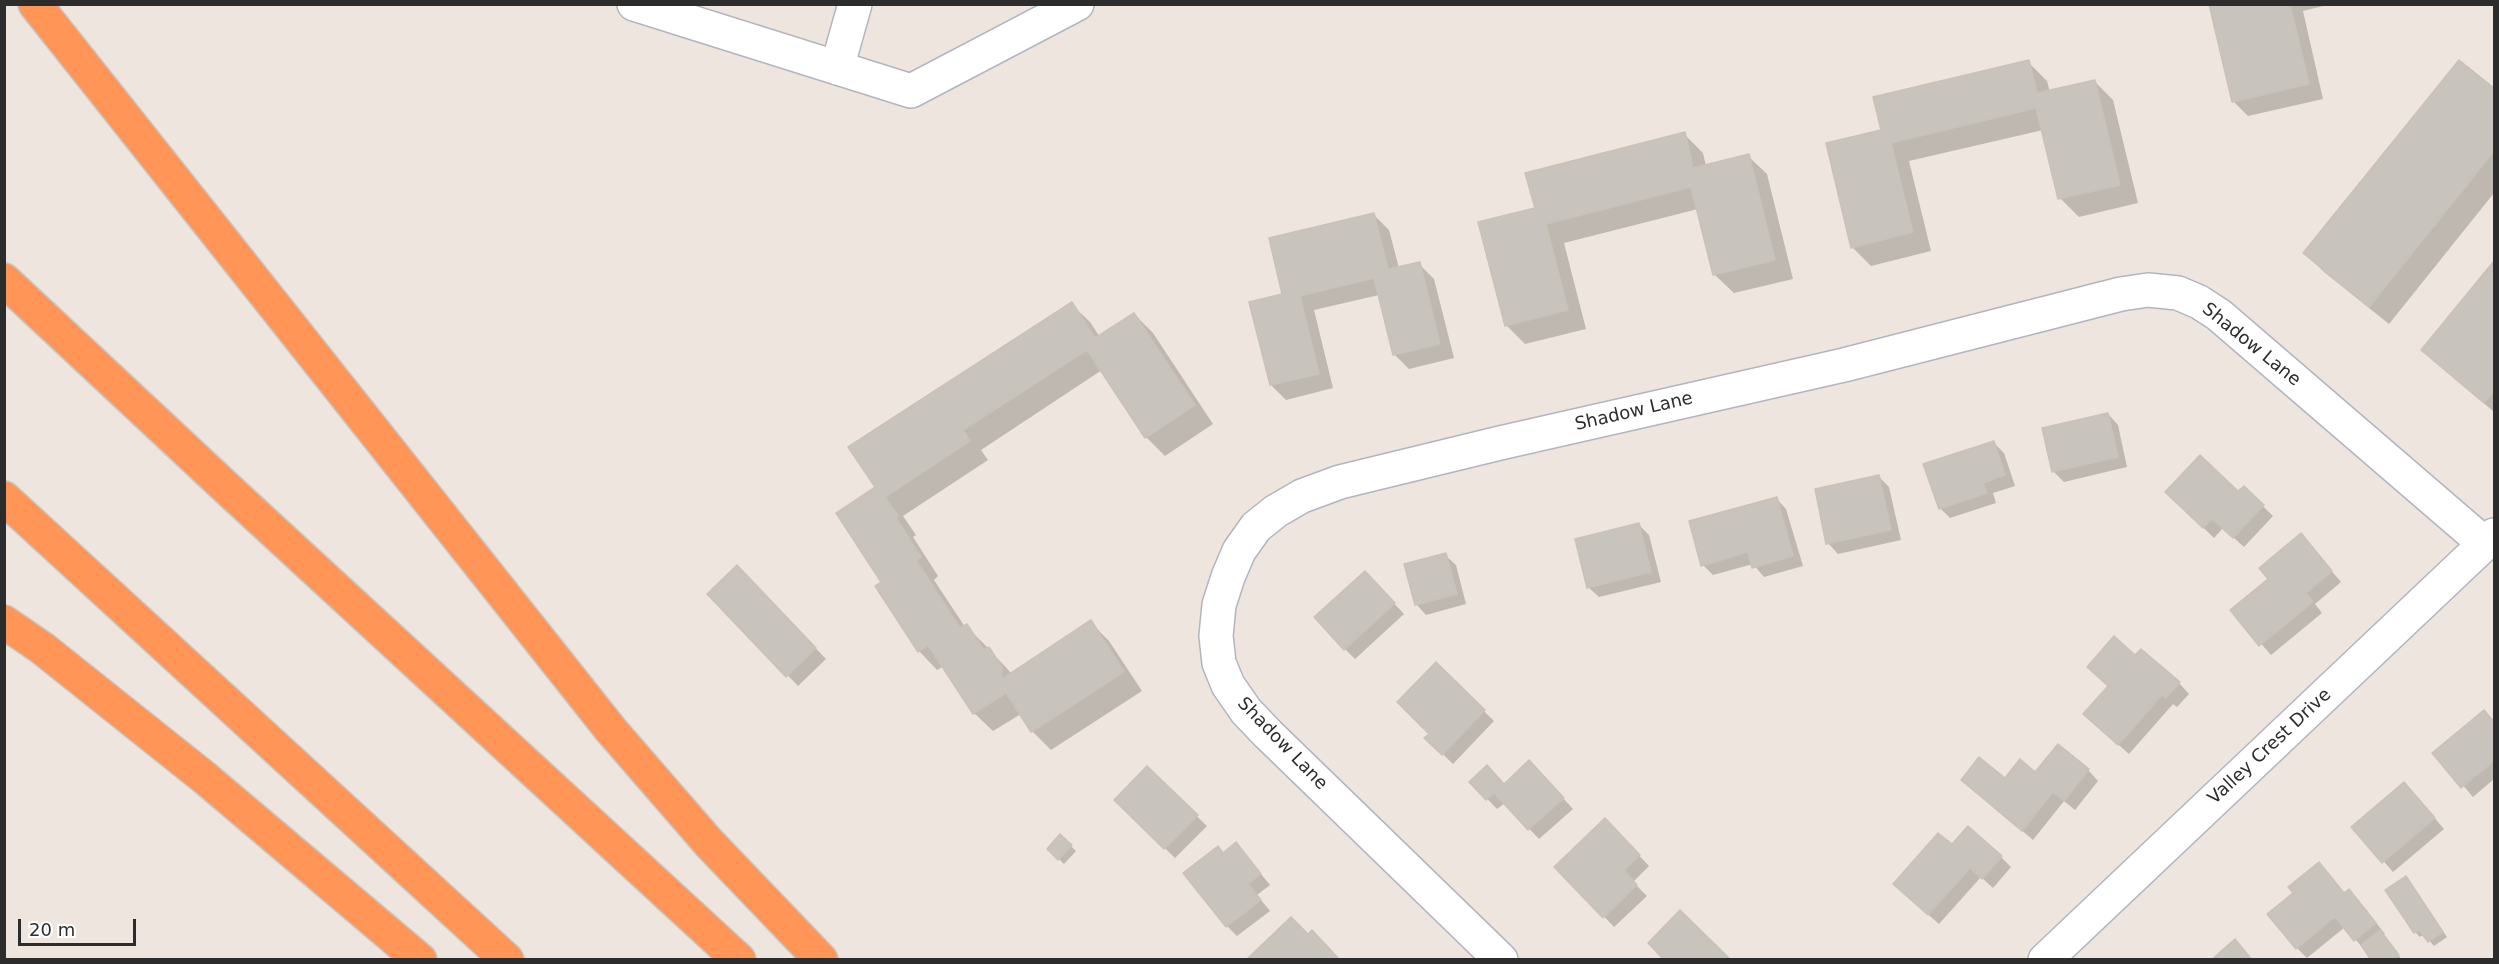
<!DOCTYPE html>
<html>
<head>
<meta charset="utf-8">
<style>
	body { margin:0 }
	#map { position:relative; width:2499px; height:964px; overflow:hidden; background:#eee6de; font-family:"DejaVu Sans",sans-serif }
	canvas { display:block }
	.frame { position:absolute; inset:0; border:6px solid #2c2c2c; pointer-events:none }
	.scale { position:absolute; left:18px; top:919px; width:118px; height:27px; box-sizing:border-box; border:3px solid #2c2c2c; border-top:0; padding-left:8px; font-size:18px; line-height:21px; white-space:nowrap; color:#2c2c2c; -webkit-text-stroke:4px #fff; paint-order:stroke }
</style>
</head>
<body>
<div id="map">
<canvas width="2499" height="964"></canvas>
<div class="frame"></div>
<div class="scale">20 m</div>
</div>
<script>
const ctx = document.querySelector('canvas').getContext('2d');
ctx.lineJoin = 'round';
function fill(path, color) { ctx.fillStyle = color; ctx.fill(path, 'evenodd'); }
const shape = rows => new Path2D(rows.map(r => 'M' + r).join(''));
function strokePath(path, color, width, dash) { ctx.strokeStyle = color; ctx.lineWidth = width; ctx.lineCap = dash ? 'butt' : 'round'; ctx.setLineDash(dash || []); ctx.stroke(path); }
function drawText(font, color, halo, rows, align = 'center') {
  ctx.font = font + ' "DejaVu Sans",sans-serif'; ctx.lineWidth = 4.5; ctx.setLineDash([]); ctx.textBaseline = 'middle'; ctx.strokeStyle = halo; ctx.fillStyle = color; for (const [text, x, y, turn = 0] of rows) {
    ctx.save(); ctx.translate(x, y); ctx.rotate((+turn || 0) * Math.PI / 180); ctx.textAlign = isNaN(turn) ? turn : align; if (halo) ctx.strokeText(text, 0, 0); ctx.fillText(text, 0, 0); ctx.restore();
  }
}
fill(shape([
	[2210,4,2332,4,2303,11,2323,99,2248,116,2233,101],
	[2028,62,2047,81,2050,92,2094,81,2113,100,2138,203,2079,217,2060,198,2043,130,1909,161,1931,251,1871,266,1852,247,1883,131],
	[2459,62,2494,90,2494,193,2389,324,2324,272,2305,253],
	[1684,134,1703,153,1706,166,1748,156,1767,174,1793,279,1734,293,1715,275,1698,209,1564,243,1586,329,1525,344,1506,325,1536,209],
	[1374,215,1389,230,1399,268,1419,264,1434,279,1454,358,1409,369,1394,354,1379,295,1314,310,1333,388,1286,400,1271,385,1284,295],
	[2494,263,2494,412,2423,350],
	[1071,304,1090,322,1100,337,1134,314,1153,333,1213,424,1165,456,1146,437,1102,370,981,450,988,460,903,516,916,535,913,537,938,576,934,580,965,627,966,626,985,645,1012,674,1090,622,1109,641,1142,691,1051,750,1032,731,1021,714,993,731,974,713,944,666,937,670,919,651,883,582,877,488],
	[2108,414,2118,425,2127,467,2064,482,2053,471],
	[1994,443,2004,453,2015,486,1993,493,1996,503,1950,518,1940,508],
	[1879,477,1889,487,1901,540,1838,554,1828,543],
	[2244,488,2273,516,2244,547,2223,528,2214,538,2167,492,2239,493],
	[1776,498,1786,509,1803,566,1764,577,1753,564,1713,575,1703,565],
	[1639,525,1649,535,1661,582,1599,597,1588,587],
	[2301,535,2341,582,2315,604,2322,613,2271,655,2232,610,2270,579],
	[1445,555,1456,565,1466,604,1426,615,1416,604],
	[747,577,826,659,798,686,709,594],
	[1375,583,1404,614,1355,659,1345,649],
	[2135,657,2179,683,2189,694,2177,707,2173,704,2129,754,2095,724,2110,686],
	[1436,664,1494,721,1453,764,1426,738,1431,734],
	[2484,712,2494,722,2494,779,2473,797,2435,753],
	[1147,768,1207,826,1175,858,1116,800],
	[2088,770,2098,781,2075,810,2064,801,2033,840,1963,780,2005,780,2035,774],
	[1540,773,1573,809,1539,839,1505,803,1497,809,1471,782,1504,786],
	[2414,794,2444,829,2393,872,2354,827],
	[1615,830,1649,866,1633,882,1647,896,1614,927,1557,867],
	[1060,836,1076,851,1064,864,1049,849],
	[1236,844,1270,885,1257,895,1270,911,1237,936,1227,926,1224,854],
	[1952,846,2001,857,2011,867,1993,888,1981,877,1939,924,1906,895],
	[2319,864,2345,894,2349,891,2359,901,2385,934,2383,935,2402,960,2373,960,2345,927,2307,958,2297,948,2295,894],
	[2410,883,2447,937,2434,946,2424,934,2420,937,2415,932]
]), '#0003');
const building = shape([
	[2209,4,2290,4,2309,84,2232,102,2209,4],
	[2029,60,2037,93,2095,80,2120,185,2058,199,2036,108,1891,143,1913,232,1851,248,1826,143,1881,130,1873,97,2029,60],
	[2459,60,2494,88,2494,151,2369,307,2303,253,2459,60],
	[1685,132,1693,168,1749,154,1775,260,1713,275,1691,187,1546,224,1568,310,1505,326,1478,222,1535,208,1525,173,1685,132],
	[1374,213,1388,269,1420,262,1440,344,1393,355,1374,278,1300,296,1319,374,1270,385,1249,302,1282,294,1269,238,1374,213],
	[2494,261,2494,391,2484,403,2421,350,2494,261],
	[1072,302,1095,338,1134,313,1195,405,1145,438,1087,350,963,430,970,441,885,497,898,516,896,518,921,557,916,560,960,628,967,624,984,650,989,647,1002,667,1002,679,1091,620,1124,672,1031,732,1006,693,973,714,928,645,918,652,875,586,881,582,836,513,875,487,848,447,1072,302],
	[2108,413,2118,457,2052,472,2042,428,2108,413],
	[1994,441,2005,475,1983,483,1987,493,1939,509,1923,464,1994,441],
	[2200,455,2238,491,2244,486,2264,505,2233,538,2212,519,2203,528,2165,492,2200,455],
	[1879,475,1891,530,1826,544,1815,489,1879,475],
	[1777,497,1793,556,1752,568,1748,552,1701,566,1689,521,1777,497],
	[1639,523,1651,572,1587,588,1575,539,1639,523],
	[2301,533,2332,571,2306,593,2313,602,2259,646,2230,610,2268,579,2259,568,2301,533],
	[1446,553,1457,594,1415,605,1404,564,1446,553],
	[737,565,816,648,786,677,707,594,737,565],
	[1365,571,1395,603,1344,650,1314,617,1365,571],
	[2114,636,2135,655,2141,649,2180,682,2166,698,2162,695,2118,745,2083,714,2108,686,2087,667,2114,636],
	[1436,662,1485,710,1442,755,1424,738,1429,734,1397,702,1436,662],
	[2484,710,2494,722,2494,761,2461,788,2432,753,2484,710],
	[2058,744,2089,769,2064,801,2053,792,2022,831,1961,780,1979,757,2005,778,2020,759,2035,772,2058,744],
	[1529,760,1564,798,1528,830,1494,793,1486,800,1469,782,1487,765,1504,784,1529,760],
	[1147,766,1198,815,1164,849,1114,800,1147,766],
	[2404,782,2435,818,2382,863,2351,827,2404,782],
	[1605,818,1640,855,1624,870,1637,885,1603,918,1554,867,1605,818],
	[1968,826,2002,856,1982,879,1970,868,1928,915,1893,884,1938,833,1952,844,1968,826],
	[1060,834,1072,845,1058,860,1047,849,1060,834],
	[1236,842,1261,874,1248,884,1261,900,1226,927,1183,873,1218,846,1223,853,1236,842],
	[2319,862,2344,893,2349,889,2376,923,2354,941,2335,917,2296,949,2267,914,2293,893,2288,887,2319,862],
	[2406,876,2443,932,2428,942,2419,930,2414,933,2385,890,2406,876],
	[1680,910,1731,960,1664,960,1648,943,1680,910],
	[1291,917,1308,934,1312,930,1340,960,1250,960,1248,958,1291,917],
	[2380,930,2399,955,2392,960,2371,960,2361,945,2380,930],
	[2235,939,2252,960,2211,960,2235,939]
]);
fill(building, '#c9c3bd');
strokePath(building, '#c9c2b7', 1.5);
const minor = shape([
	[634,4,911,91,1077,4],
	[837,68,855,4],
	[1501,960,1268,734,1246,711,1228,685,1219,663,1216,636,1219,605,1228,577,1239,551,1256,527,1276,511,1302,496,1340,482,1500,443,1844,365,2121,294,2148,290,2178,293,2199,302,2219,315,2485,544],
	[2045,960,2494,535]
]);
const highway = shape([
	[35,4,611,730,709,843,821,960],
	[4,280,232,493,739,960],
	[4,498,507,960],
	[4,622,42,648,205,778,420,960]
]);
strokePath(minor, '#b2b5c0', 36);
strokePath(highway, '#c8c8c8', 36);
strokePath(minor, '#fff', 33);
strokePath(highway, '#ff9557', 33);
drawText('18px', '#2c2c2c', '#fff', [
	["Shadow Lane",2251,345,39],
	["Shadow Lane",1634,412,-13],
	["Shadow Lane",1282,744,46],
	["Valley Crest Drive",2270,747,-43]
]);
</script>
</body>
</html>
